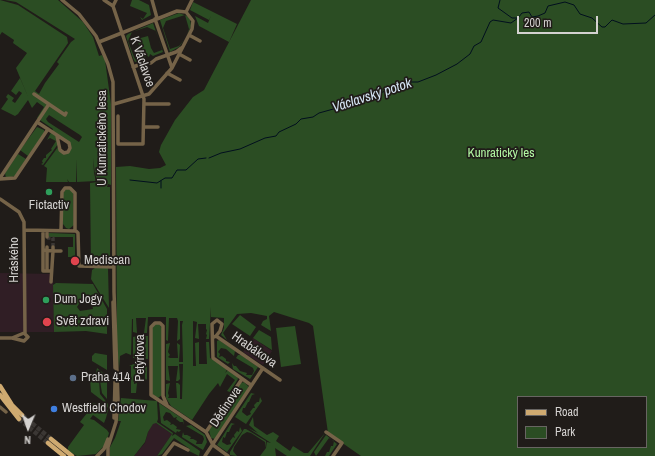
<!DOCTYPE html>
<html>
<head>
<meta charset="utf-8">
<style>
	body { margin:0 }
	#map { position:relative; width:655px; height:456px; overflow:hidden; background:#201c19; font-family:"Archivo Narrow",sans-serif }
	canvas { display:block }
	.legend { position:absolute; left:517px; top:396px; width:130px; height:52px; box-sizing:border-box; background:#201c19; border:1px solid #686562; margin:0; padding:5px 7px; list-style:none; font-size:12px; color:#d4d2d0 }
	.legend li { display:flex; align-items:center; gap:8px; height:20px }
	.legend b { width:20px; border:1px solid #686562 }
	.north { position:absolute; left:8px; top:408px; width:40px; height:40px; -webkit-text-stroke:3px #201c19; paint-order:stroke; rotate:182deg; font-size:11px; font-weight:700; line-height:16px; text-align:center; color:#d4d2d0 }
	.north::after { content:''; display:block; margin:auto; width:14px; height:18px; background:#d4d2d0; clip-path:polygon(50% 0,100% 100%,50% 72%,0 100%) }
	.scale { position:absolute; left:517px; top:16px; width:81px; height:18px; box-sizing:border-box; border:2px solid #d4d2d0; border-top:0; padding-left:5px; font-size:12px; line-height:14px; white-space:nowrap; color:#d4d2d0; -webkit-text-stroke:3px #201c19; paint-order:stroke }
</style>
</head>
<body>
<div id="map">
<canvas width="655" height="456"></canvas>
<ul class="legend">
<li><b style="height:5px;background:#cfaa70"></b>Road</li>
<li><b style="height:11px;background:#2b4d23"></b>Park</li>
</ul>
<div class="north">N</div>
<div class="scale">200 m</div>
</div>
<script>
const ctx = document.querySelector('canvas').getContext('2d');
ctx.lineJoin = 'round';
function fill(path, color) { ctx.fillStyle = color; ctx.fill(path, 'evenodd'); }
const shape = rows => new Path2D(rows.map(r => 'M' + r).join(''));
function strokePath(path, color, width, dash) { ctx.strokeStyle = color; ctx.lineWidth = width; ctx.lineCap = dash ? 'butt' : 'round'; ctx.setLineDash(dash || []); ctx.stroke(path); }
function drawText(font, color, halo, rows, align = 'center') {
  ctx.font = font + ' "Archivo Narrow",sans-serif'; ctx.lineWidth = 3.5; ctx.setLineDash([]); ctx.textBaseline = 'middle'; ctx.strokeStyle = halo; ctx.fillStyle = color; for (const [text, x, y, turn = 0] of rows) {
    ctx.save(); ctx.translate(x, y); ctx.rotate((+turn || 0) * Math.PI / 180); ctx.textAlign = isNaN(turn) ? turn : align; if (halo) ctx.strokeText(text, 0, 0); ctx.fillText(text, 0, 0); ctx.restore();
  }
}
fill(shape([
	[0,273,53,274,54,332,0,332],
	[253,338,272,351,263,365,243,352],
	[153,423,156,423,172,434,157,456,134,456,145,443,148,432]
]), '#301e25');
fill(shape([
	[0,0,18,5,67,37,68,43,35,91,39,94,45,83,59,64,57,62,71,42,75,39,16,2,5,0,58,0,83,22,93,37,99,56,102,55,105,60,111,104,111,185,108,184,107,187,110,187,110,262,108,265,91,265,90,183,98,182,95,174,93,158,94,173,96,181,77,182,77,159,76,182,69,182,67,179,68,182,46,182,47,168,44,166,58,147,64,154,71,147,60,137,58,144,43,165,41,164,43,163,42,161,44,158,46,158,46,155,52,150,51,149,56,141,50,138,47,140,53,129,37,118,44,107,37,102,32,108,28,100,18,114,15,116,1,109,8,99,6,97,8,94,14,98,12,101,15,103,22,93,19,91,16,95,11,91,20,78,29,99,16,68,27,53,13,43,14,40,2,32,0,35],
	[49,115,80,135,82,137,79,142,48,122,46,119],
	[132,0,139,0,149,5,151,15,142,20,140,17,143,19,147,13,130,6],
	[251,0,655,0,655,456,361,456,328,433,313,326,309,323,274,312,269,316,271,331,261,325,263,321,267,319,267,316,251,313,237,314,223,333,227,340,221,335,224,328,224,318,211,317,211,307,209,339,206,339,207,335,206,334,207,330,206,329,206,324,198,324,199,339,195,338,197,322,193,321,193,366,196,366,195,343,199,342,199,364,207,364,206,342,209,342,210,358,228,368,225,373,228,370,237,376,238,379,230,392,227,391,235,380,227,374,220,387,218,383,209,394,192,420,171,406,166,398,166,384,170,383,168,393,169,396,168,398,177,398,176,383,178,383,180,385,180,399,182,399,183,364,179,364,180,379,178,381,176,381,178,366,168,366,170,381,166,380,166,344,170,343,168,352,170,355,168,357,170,358,178,358,177,343,180,345,179,362,183,362,182,325,183,321,180,321,180,339,177,341,178,321,177,318,169,318,168,341,166,340,166,317,148,317,147,333,144,333,146,318,136,318,137,333,133,332,133,319,132,319,131,355,126,353,120,356,119,369,117,346,116,167,130,166,149,169,160,168,166,165,159,152,161,145,175,120,193,97,204,90],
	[518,397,646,397,646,447,518,447],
	[193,2,237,24,229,42,199,26,195,16,208,23,211,16,209,20,190,10],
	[179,13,187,16,190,19,191,26,187,35,189,29,185,15,166,21,163,28,170,49,179,46,184,40,179,47,170,52,160,20],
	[153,23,163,52,153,56,150,54,149,57,146,55,145,58,140,60,140,58,143,57,137,39,148,36,151,48,154,53,162,50,156,31,147,27,132,32,128,41,134,57,135,59,138,59,139,61,135,62,133,58,126,36,128,34],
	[37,127,44,130,44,133,28,156,20,150],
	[18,154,26,159,15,176,6,178,5,173],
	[67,188,73,192,74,225,69,229,66,228,63,224,63,193],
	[49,233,75,234,75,257,68,257,68,247,73,247,73,237,48,237],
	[95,268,108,268,109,308,91,279,92,270],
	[56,283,93,284,107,309,107,334,86,331,54,332,53,285],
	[85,294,91,300,93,309,80,311,77,307],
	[240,315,256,327,250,336,232,324],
	[154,324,159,324,162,328,162,395,158,398,152,394,152,329],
	[295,326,301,364,281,367,276,328],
	[259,330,271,337,272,350,253,338],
	[137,336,136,355,137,358,145,358,146,356,144,355,146,349,144,348,146,341,145,336,148,336,148,359,133,358,133,337],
	[219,340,235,351,234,356,226,349,221,348,218,352,220,354,219,357,222,356,226,359,226,361,230,362,228,364,217,357,217,341],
	[95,353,107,355,107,370,92,361,92,356],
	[238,355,241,355,258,367,250,379,233,369,232,363,234,366,236,366,240,371,247,373,246,375,252,375,254,371,253,368,236,358],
	[136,363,147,363,147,379,145,381,145,366,137,366,137,381,134,380,134,384,137,383,136,393,131,393,131,366,129,366],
	[97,368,107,376,107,399,102,393,100,381,96,373],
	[93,375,99,381,100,394,108,404,108,408,103,401,91,392,90,379,93,379],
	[244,382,249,387,215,439,211,438,209,430,241,383],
	[251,393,255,394,252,395,249,402,248,402,245,408,243,408,242,412,247,416,251,414,250,412,253,408,255,408,254,405,257,402,259,402,260,397,262,401,246,424,235,417],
	[121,398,157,401,158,419,157,422,173,433,172,436,175,434,200,451,199,456,189,451,190,449,174,438,162,454,157,456,172,434,156,423,153,424,148,432,145,442,134,456,110,456,110,447,115,438,121,421,118,421],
	[95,403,108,410,106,418,104,423,93,415,90,419,94,420,107,430,109,433,107,440,104,446,96,454,77,456,68,451,68,447,84,425,80,422,91,408,91,404],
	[159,403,183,419,184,425,183,422,180,422,176,419,177,417,174,418,170,413,166,412,163,417,164,421,167,420,171,423,170,425,173,424,177,427,176,429,181,430,179,432,177,431,176,433,161,423],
	[253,417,254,426,267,435,273,432,279,436,276,441,290,451,293,446,304,453,308,453,325,433,310,456,287,456,275,448,276,456,260,456,266,448,265,442,251,433,247,432,242,435,234,447,233,451,237,456,230,455,230,452,244,429,246,429,266,441,267,448,267,442,271,443,248,428,258,433,249,425],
	[231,423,235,424,232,425,229,432,227,432,225,438,223,437,222,442,227,445,231,444,230,441,233,437,235,438,234,435,237,431,239,432,240,427,242,431,227,452,217,445],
	[191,425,205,435,207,442,203,450,182,437,183,432,184,435,187,435,191,437,190,439,193,439,197,441,196,444,202,444,204,439,203,436,186,426],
	[326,435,337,444,329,456,325,456,327,452,329,452,331,446,333,446,334,441,329,438,316,456,314,452]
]), '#2b4d23');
strokePath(shape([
	[500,0,498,8,512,18,518,18,522,13,529,12,532,17,538,16,545,13,548,6,565,2,574,5,580,14,592,18,602,27,605,27,612,20,623,24,646,23,655,15],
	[209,158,221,153,240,149,265,138,276,136,279,132,296,124,301,119,313,117,319,113,355,103,408,82,418,82,436,75,457,64,470,54,474,46,481,42,490,22,493,20,511,23,518,18],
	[130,180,157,183,165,178,172,178,177,170,186,170,198,159,206,158],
	[161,188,161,181]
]), '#010f1e', 1);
strokePath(shape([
	[47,238,53,238,53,247]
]), '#3b3734', 3.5, [3.5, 2]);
strokePath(shape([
	[22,415,51,439],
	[19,419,48,443]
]), '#3b3734', 4.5, [4.5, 2]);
strokePath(shape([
	[62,0,79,14,96,36,108,64,113,82,114,292,118,399,116,422,108,447,108,456],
	[104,0,113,6,144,99,143,144,118,144,118,116],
	[152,0,157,18],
	[113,6,116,0],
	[186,12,192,0],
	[155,19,172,68],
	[189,35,200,41],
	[99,42,177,11,186,12,193,21,192,29,172,68,149,94,114,104],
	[179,54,190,60],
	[133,67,144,63,151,63,156,59,176,52,181,48],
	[167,73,180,80],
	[34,94,65,115,66,113],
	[144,104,169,104],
	[37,122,69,143,70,148,68,152,64,153,60,150,57,136],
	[144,127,158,127],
	[0,178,49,104],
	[0,179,15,178,48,129],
	[0,199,19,212,24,222,25,333],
	[25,230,76,231,78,233,79,266,114,267],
	[61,230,62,192,65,188,70,188,75,193,75,230],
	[43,233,43,271,51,271],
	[47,233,47,237],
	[47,247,47,271],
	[53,247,53,251,61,251],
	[44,250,53,251,51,282],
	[113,302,115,368],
	[216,336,220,331,222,324,217,320,212,324,213,358,251,385],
	[214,337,216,336,280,380],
	[0,338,12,338,24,341,28,337,24,333,12,338],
	[167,405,163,396,163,326,160,323,155,323,151,327,151,395,206,432,213,445,228,456],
	[0,407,6,412],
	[114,418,115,382],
	[206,432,242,379],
	[326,432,342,443,333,456],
	[97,456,104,449,108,439],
	[164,456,174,443,188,450],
	[205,456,263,368]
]), '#756348', 3.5);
strokePath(shape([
	[0,386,12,405,22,415],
	[0,395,19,419],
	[51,439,72,456],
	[48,443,64,456]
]), '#cfaa70', 4.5);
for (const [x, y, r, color] of [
	[49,192,4,"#2e9e5b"],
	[75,261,5,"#e0444e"],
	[46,300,4,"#2e9e5b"],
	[47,322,5,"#e0444e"],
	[73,378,4,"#5c6f8a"],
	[54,409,4,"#3f7fe0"]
]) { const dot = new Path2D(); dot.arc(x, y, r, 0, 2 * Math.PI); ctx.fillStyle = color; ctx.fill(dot); strokePath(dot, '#201c19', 1.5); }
drawText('13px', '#d4d2d0', '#201c19', [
	["K Václavce",142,62,71],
	["U Kunratického lesa",103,138,-90],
	["Hráského",15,260,-90],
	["Hrabákova",254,350,35],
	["Petýrkova",141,358,-90],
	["Dědinova",226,407,-56]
]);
drawText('13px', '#b2f8a3', '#201c19', [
	["Kunratický les",501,154]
]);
drawText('13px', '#d4d2d0', '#201c19', [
	["Fictactiv",49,206,"center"],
	["Mediscan",84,261],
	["Dum Jogy",54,300],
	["Svēt zdravi",56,322],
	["Praha 414",81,378],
	["Westfield Chodov",62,409]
], 'left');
drawText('italic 14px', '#d4e3f2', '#201c19', [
	["Václavský potok",372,96,-18]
]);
</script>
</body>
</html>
